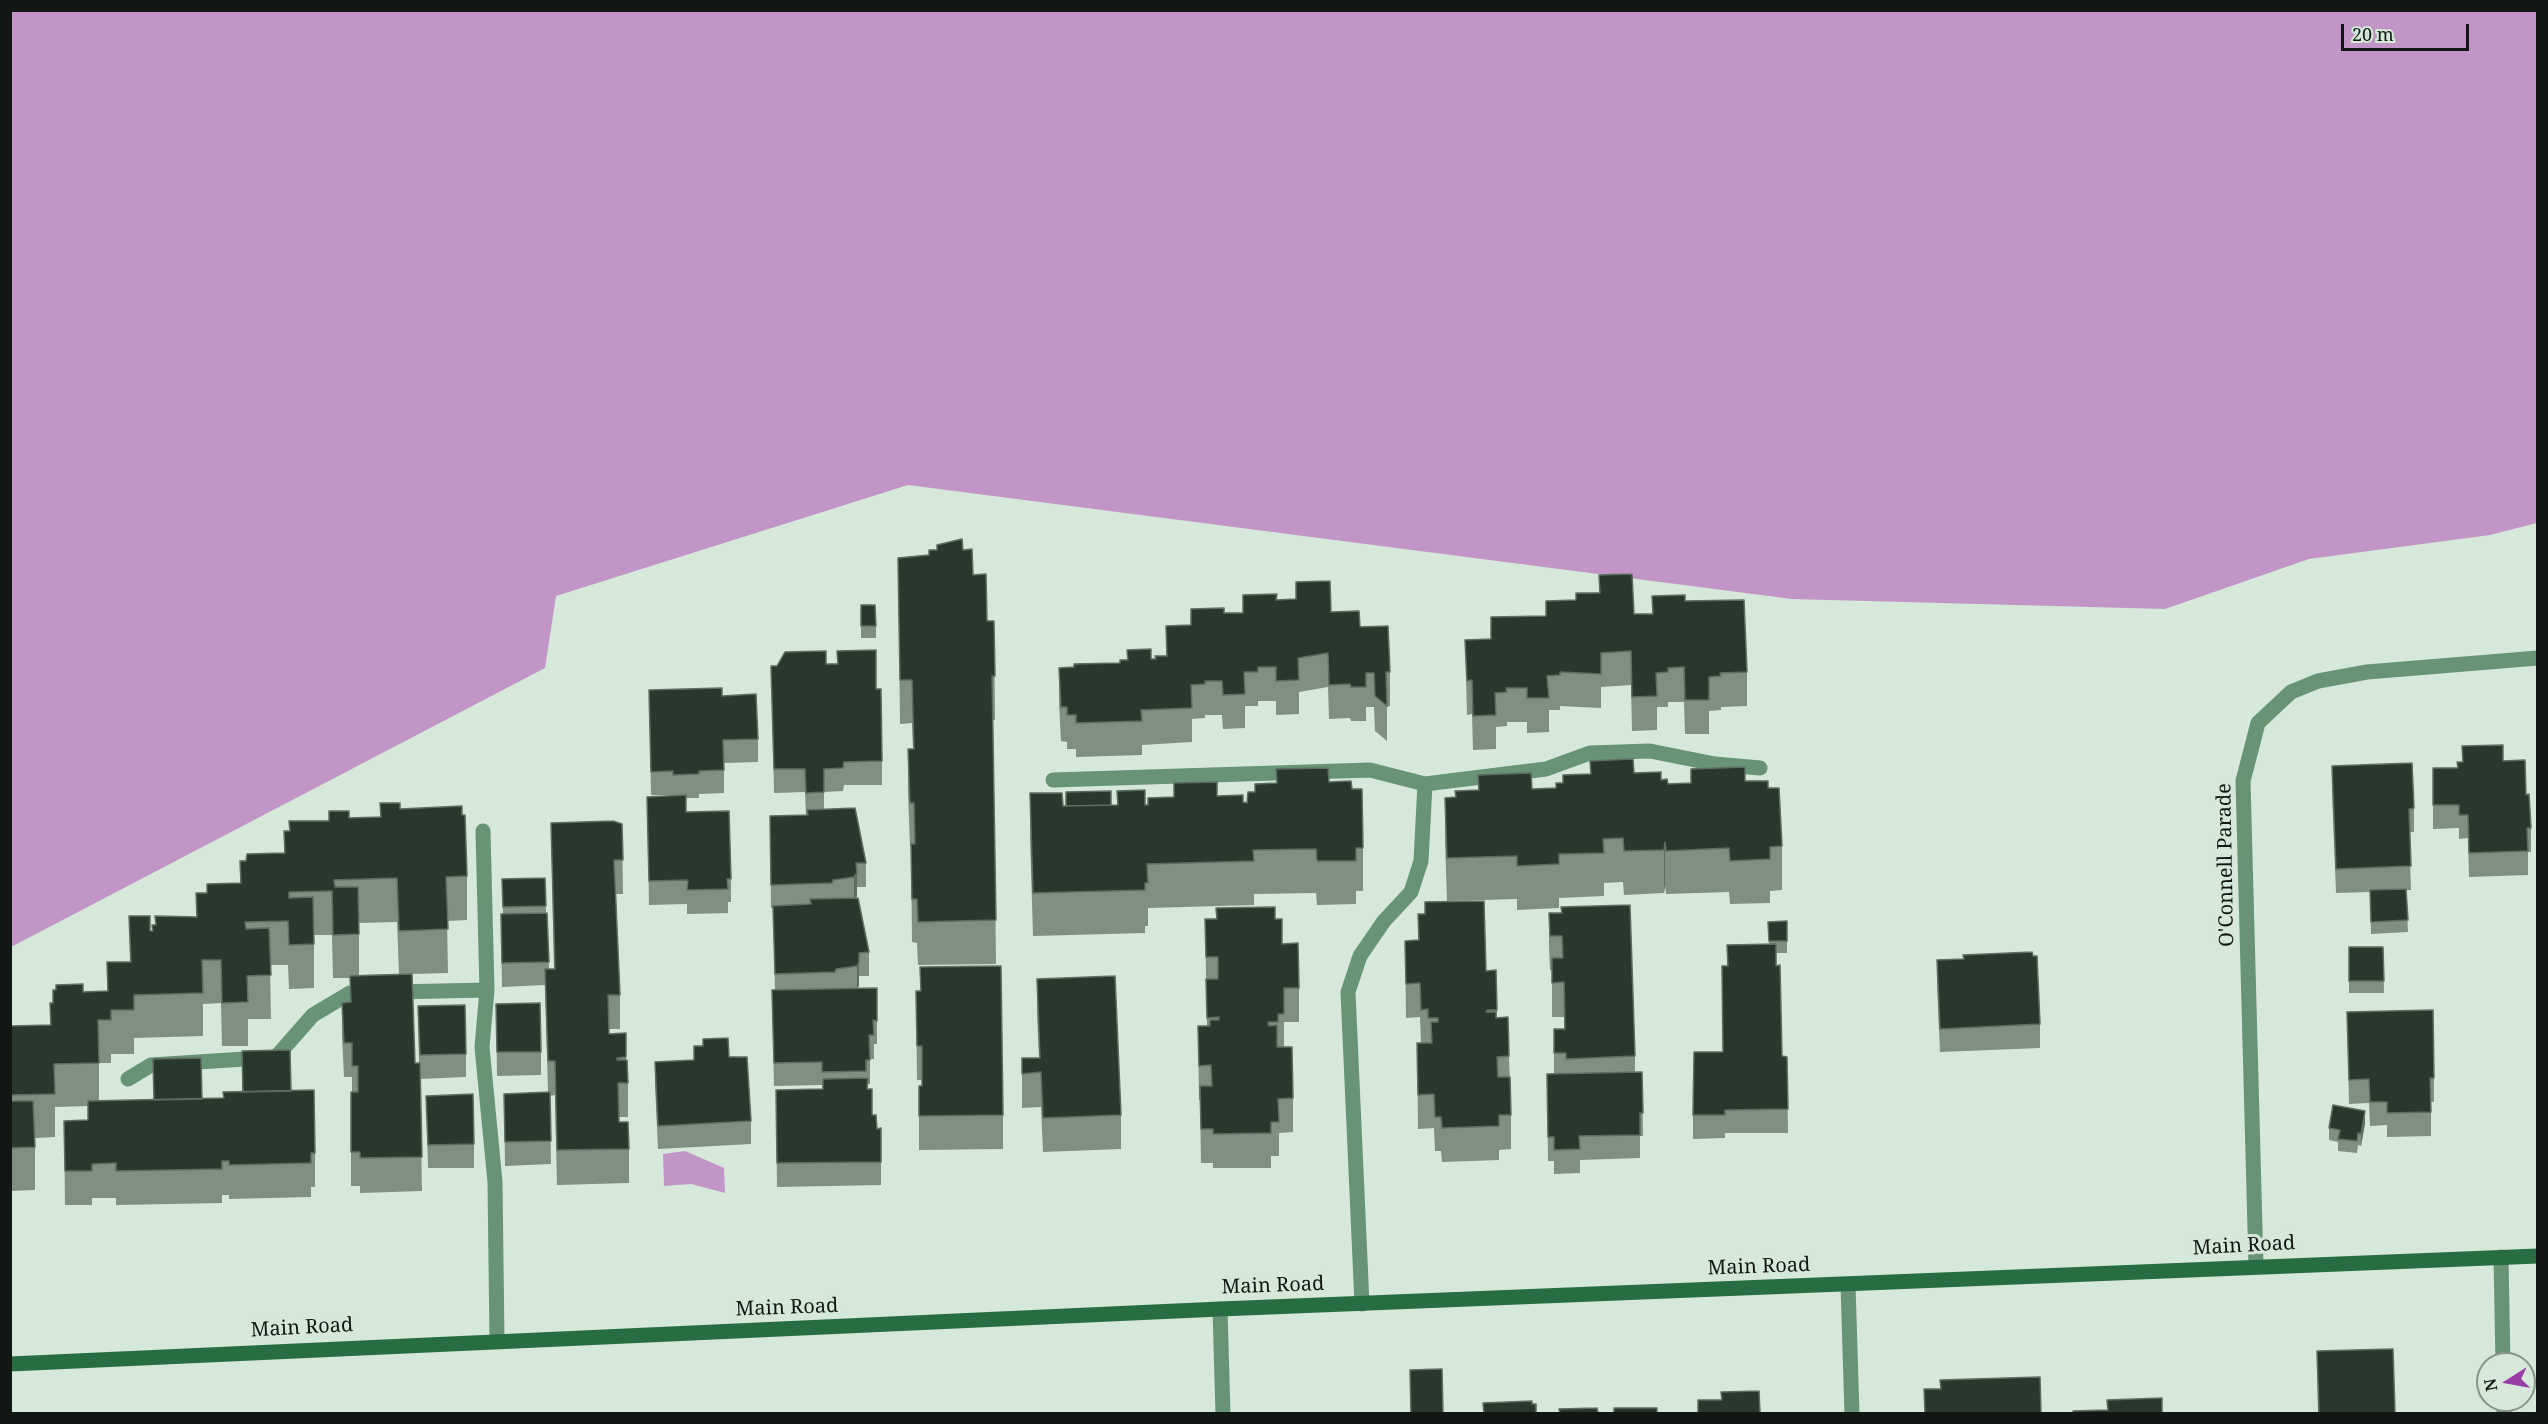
<!DOCTYPE html>
<html>
<head>
<meta charset="utf-8">
<style>
	body { margin:0 }
	#map { position:relative; width:2548px; height:1424px; overflow:hidden; background:#d5e8d9; font-family:"Noto Serif",serif }
	canvas { display:block }
	.frame { position:absolute; inset:0; border:12px solid #111813; pointer-events:none }
	.north { position:absolute; left:2476px; top:1352px; width:60px; height:60px; box-sizing:border-box; background:#d5e8d9; border:2px solid #87958a; border-radius:50%; rotate:259deg; font-size:16px; font-weight:700; line-height:24px; text-align:center; color:#111813 }
	.north::after { content:''; display:block; margin:auto; width:21px; height:27px; background:#993ca6; clip-path:polygon(50% 0,100% 100%,50% 72%,0 100%) }
	.scale { position:absolute; left:2341px; top:24px; width:128px; height:27px; box-sizing:border-box; border:3px solid #111813; border-top:0; padding-left:8px; font-size:18px; line-height:21px; white-space:nowrap; color:#111813; -webkit-text-stroke:4px #d5e8d9; paint-order:stroke }
</style>
</head>
<body>
<div id="map">
<canvas width="2548" height="1424"></canvas>
<div class="frame"></div>
<div class="north">N</div>
<div class="scale">20 m</div>
</div>
<script>
const ctx = document.querySelector('canvas').getContext('2d');
ctx.lineJoin = 'round';
function fill(path, color) { ctx.fillStyle = color; ctx.fill(path, 'evenodd'); }
const shape = rows => new Path2D(rows.map(r => 'M' + r).join(''));
function strokePath(path, color, width, dash) { ctx.strokeStyle = color; ctx.lineWidth = width; ctx.lineCap = dash ? 'butt' : 'round'; ctx.setLineDash(dash || []); ctx.stroke(path); }
function drawText(font, color, halo, rows, align = 'center') {
  ctx.font = font + ' "Noto Serif",serif'; ctx.lineWidth = 6; ctx.setLineDash([]); ctx.textBaseline = 'middle'; ctx.strokeStyle = halo; ctx.fillStyle = color; for (const [text, x, y, turn = 0] of rows) {
    ctx.save(); ctx.translate(x, y); ctx.rotate((+turn || 0) * Math.PI / 180); ctx.textAlign = isNaN(turn) ? turn : align; if (halo) ctx.strokeText(text, 0, 0); ctx.fillText(text, 0, 0); ctx.restore();
  }
}
fill(shape([
	[11,11,2537,11,2537,523,2490,535,2309,559,2165,609,1792,599,908,485,556,596,545,668,11,947],
	[685,1151,724,1168,725,1193,691,1184,664,1186,663,1154]
]), '#c196c6');
strokePath(shape([
	[1053,780,1370,770,1425,784,1546,769,1590,753,1650,751,1715,764,1760,768],
	[483,831,487,990,482,1047,495,1182,497,1340],
	[394,992,487,990],
	[128,1079,151,1065,276,1057,313,1015,350,993,370,992],
	[1362,1304,1348,992,1360,956,1384,921,1411,892,1421,861,1425,784]
]), '#699375', 15);
strokePath(shape([
	[2501,1257,2503,1364],
	[2256,1266,2243,781,2258,723,2291,692,2318,681,2367,672,2538,658],
	[1848,1285,1852,1414],
	[1220,1309,1223,1414],
	[2504,1400,2504,1414]
]), '#699375', 15);
strokePath(shape([
	[10,1364,1220,1309,2538,1256]
]), '#286c42', 15);
fill(shape([
	[963,550,973,575,987,621,994,621,995,720,993,720,996,964,918,965,917,943,912,942,911,847,910,847,908,792,908,749,913,749,912,723,900,724,898,558,929,555],
	[1599,575,1634,614,1652,614,1652,596,1685,601,1747,672,1747,706,1721,707,1721,710,1709,711,1709,734,1685,734,1684,702,1668,702,1668,707,1657,707,1657,730,1632,731,1631,685,1601,687,1601,708,1560,706,1560,710,1549,710,1549,732,1527,733,1527,722,1507,722,1507,726,1496,727,1496,749,1473,750,1472,714,1467,715,1465,640,1491,639,1491,617,1546,616,1576,600,1599,593],
	[1243,595,1277,600,1331,612,1360,627,1390,672,1390,706,1387,707,1387,741,1375,731,1374,707,1366,707,1366,721,1351,721,1350,718,1329,719,1328,687,1299,692,1299,714,1276,715,1276,701,1258,701,1258,706,1245,706,1245,728,1223,729,1222,715,1205,715,1205,718,1192,719,1192,742,1142,745,1142,755,1076,757,1076,749,1067,749,1067,742,1061,741,1059,703,1059,668,1120,663,1120,660,1155,659,1166,656,1166,626,1191,625,1224,613,1243,613],
	[861,605,876,626,876,638,861,638],
	[826,664,876,689,882,761,882,785,844,785,843,791,824,792,824,809,866,863,866,887,857,887,857,896,856,898,869,952,869,976,859,976,859,985,858,988,877,988,877,1044,874,1044,874,1059,870,1059,870,1084,868,1084,867,1089,872,1115,877,1129,881,1128,881,1185,777,1187,776,1090,822,1089,822,1085,774,1086,772,990,775,990,773,908,771,908,770,816,806,816,805,792,774,793,771,666],
	[649,690,722,696,758,739,758,762,724,763,724,793,699,794,699,798,686,798,686,812,731,879,731,902,728,902,728,913,687,914,687,904,649,905,647,797,673,796,673,795,651,795],
	[2462,746,2503,761,2526,795,2531,828,2531,852,2528,852,2528,875,2469,877,2468,838,2459,839,2459,828,2433,829,2433,768,2457,768,2462,762],
	[2332,766,2414,808,2414,832,2409,832,2411,890,2406,890,2408,932,2371,934,2370,892,2336,893,2332,790],
	[1276,769,1329,782,1352,789,1363,848,1363,891,1356,891,1356,904,1317,905,1316,893,1254,894,1254,905,1148,908,1148,926,1145,926,1145,933,1033,936,1030,837,1030,793,1063,806,1117,805,1117,791,1145,805,1148,805,1148,798,1174,797,1174,783,1217,796,1247,803,1255,792,1276,783],
	[1691,769,1745,781,1768,788,1782,846,1782,890,1770,891,1770,903,1730,904,1729,892,1666,894,1665,885,1664,893,1624,895,1623,882,1604,883,1604,896,1559,898,1559,908,1517,910,1517,899,1447,901,1445,841,1445,798,1455,797,1478,791,1478,775,1532,789,1556,788,1563,783,1634,773,1661,780,1668,784,1691,783],
	[380,803,400,809,467,876,467,920,447,921,448,973,412,974,415,1063,419,1063,418,1006,466,1054,466,1077,420,1079,422,1191,360,1193,360,1186,351,1186,351,1092,352,1092,352,1077,344,1077,342,1037,342,1003,350,1003,350,978,333,978,332,935,314,935,314,988,289,989,288,965,270,965,271,1019,248,1019,248,1046,222,1046,221,1003,203,1004,203,1036,134,1038,134,1054,111,1054,111,1063,99,1063,99,1101,154,1100,153,1059,202,1099,223,1098,242,1092,242,1051,291,1091,315,1153,315,1187,311,1187,311,1197,229,1199,229,1195,222,1195,222,1203,116,1205,116,1198,92,1198,92,1205,65,1205,64,1121,88,1120,88,1106,55,1107,55,1137,35,1138,35,1190,10,1191,10,1026,50,1025,50,1003,53,1003,83,992,107,991,107,962,130,962,129,916,150,931,152,931,155,925,196,917,207,893,240,883,240,861,284,853,284,831,289,831,329,821,349,818,380,817],
	[397,922,399,974,359,975,359,923],
	[551,823,622,824,623,894,616,894,620,995,620,1029,609,1029,609,1034,626,1033,626,1060,628,1083,628,1117,619,1117,619,1122,629,1149,629,1183,557,1185,555,1095,550,1096,551,1164,505,1166,504,1094,548,1092,545,985,502,987,501,938,501,914,503,914,502,879,545,878,546,913,547,913,549,969,554,969],
	[1216,908,1275,919,1282,944,1299,988,1299,1022,1284,1022,1284,1047,1293,1098,1293,1132,1279,1133,1279,1156,1271,1156,1271,1168,1213,1168,1213,1163,1201,1163,1200,1100,1199,1100,1198,1026,1207,1026,1205,919,1216,919],
	[1549,913,1635,1056,1635,1072,1642,1072,1643,1136,1640,1136,1640,1158,1580,1160,1580,1173,1554,1174,1554,1161,1548,1161,1547,1074,1554,1074,1554,1029,1564,1029,1564,1017,1552,1017,1552,970,1550,970,1549,947],
	[1418,914,1486,971,1496,970,1497,1017,1509,1056,1511,1115,1511,1149,1499,1150,1499,1160,1442,1162,1441,1151,1435,1151,1434,1128,1418,1129,1417,1043,1421,1043,1420,1017,1406,1018,1405,941,1418,940],
	[1787,921,1787,953,1776,953,1782,1056,1787,1057,1788,1133,1725,1133,1725,1138,1693,1139,1693,1115,1723,1052,1727,966,1727,945,1769,944,1768,922],
	[2349,947,2383,947,2384,993,2349,993],
	[1937,960,2040,1024,2040,1048,1940,1052,1937,984],
	[1037,979,1121,1115,1121,1149,1043,1152,1041,1107,1022,1108,1022,1058,1039,1058,1037,1013],
	[916,991,1003,1115,1003,1149,919,1150,919,1086,922,1086,922,1080,917,1080],
	[496,1004,541,1052,541,1075,497,1076],
	[2347,1012,2434,1078,2434,1102,2431,1102,2431,1136,2387,1137,2387,1125,2370,1126,2369,1103,2349,1104],
	[703,1039,729,1057,751,1121,751,1144,658,1149,655,1085,655,1062,694,1060,703,1046],
	[426,1096,474,1144,474,1168,428,1168],
	[2365,1123,2361,1146,2358,1145,2357,1153,2338,1151,2338,1142,2329,1140,2329,1128],
	[2317,1351,2395,1413,2318,1413]
]), '#7f9083');
fill(shape([
	[1665,842,1665,885,1664,893,1664,850],
	[857,873,857,896,854,901,854,877],
	[859,962,859,985,857,990,857,966],
	[2365,1111,2365,1123,2361,1146,2361,1134]
]), '#5d6d61');
const building = shape([
	[962,539,963,550,972,549,973,575,986,574,987,621,994,621,995,676,992,676,996,920,918,922,917,899,912,899,911,844,915,844,914,803,910,803,908,749,914,749,912,680,900,680,898,558,929,555,929,550,937,550,937,545,962,539],
	[1632,574,1634,614,1653,614,1652,596,1685,595,1685,601,1744,600,1747,672,1720,673,1721,676,1709,677,1709,700,1685,700,1684,667,1668,668,1668,672,1656,673,1657,696,1632,697,1631,651,1601,653,1601,674,1560,672,1560,675,1547,676,1549,698,1527,698,1527,688,1506,688,1507,692,1495,693,1496,715,1473,716,1472,680,1467,681,1465,640,1491,639,1491,617,1546,616,1546,601,1576,600,1576,593,1600,593,1599,575,1632,574],
	[1330,581,1331,612,1359,611,1360,627,1388,626,1390,672,1386,672,1387,706,1375,696,1374,673,1366,673,1366,687,1351,687,1350,684,1329,685,1328,653,1298,658,1299,680,1276,681,1276,667,1258,667,1258,672,1244,672,1245,694,1223,695,1222,681,1205,681,1205,684,1191,685,1192,708,1141,710,1142,721,1076,723,1076,715,1067,715,1067,707,1061,707,1059,668,1074,667,1074,664,1120,663,1120,660,1128,660,1127,650,1151,649,1151,659,1156,659,1155,656,1167,656,1166,626,1191,625,1191,609,1224,608,1224,613,1243,613,1243,595,1277,594,1276,600,1296,599,1296,582,1330,581],
	[861,605,875,605,876,626,861,626,861,605],
	[876,650,876,689,881,689,882,761,844,762,843,768,824,769,824,792,806,793,805,769,774,769,771,666,777,666,785,652,826,651,826,664,838,664,837,651,876,650],
	[722,688,722,696,756,694,758,739,723,740,724,770,699,771,699,774,673,775,673,771,651,772,649,690,722,688],
	[2503,745,2503,761,2525,760,2526,795,2529,794,2531,828,2527,828,2528,851,2469,853,2468,815,2459,815,2459,805,2433,805,2433,768,2458,768,2457,762,2463,762,2462,746,2503,745],
	[1633,759,1634,773,1661,772,1661,780,1667,779,1668,784,1691,783,1691,769,1745,767,1745,781,1768,781,1768,788,1779,788,1782,846,1770,847,1770,859,1730,861,1729,848,1666,851,1665,842,1664,850,1624,851,1623,838,1603,839,1604,853,1559,854,1559,864,1517,866,1517,856,1447,858,1445,798,1456,797,1455,791,1479,790,1478,775,1531,773,1532,789,1556,788,1556,783,1563,783,1563,775,1591,774,1590,761,1633,759],
	[2412,763,2414,808,2409,809,2411,866,2336,869,2332,766,2412,763],
	[1328,768,1329,782,1351,781,1352,789,1362,789,1363,848,1356,848,1356,861,1317,861,1316,849,1253,850,1254,861,1147,864,1148,883,1145,883,1145,890,1033,893,1030,793,1062,793,1063,806,1118,805,1117,791,1145,790,1145,805,1148,805,1148,798,1174,797,1174,783,1217,782,1217,796,1243,795,1243,802,1247,803,1248,792,1255,792,1255,784,1277,783,1276,769,1328,768],
	[1111,791,1111,805,1066,806,1066,792,1111,791],
	[686,795,686,812,729,811,731,879,727,879,728,889,687,890,688,880,649,881,647,797,686,795],
	[380,803,400,803,400,809,462,806,462,815,465,815,467,876,446,877,448,929,399,931,397,878,334,880,335,887,358,887,359,934,333,935,332,891,289,892,289,898,313,897,314,944,289,945,288,921,245,922,246,929,269,928,271,975,247,976,248,1002,222,1003,221,960,202,960,203,993,134,995,134,1010,111,1010,111,1020,98,1020,99,1063,54,1064,55,1094,10,1095,10,1026,51,1025,50,1003,53,1003,53,990,56,990,56,985,83,984,83,992,108,991,107,962,131,962,129,916,150,916,150,931,153,931,152,925,156,925,155,916,197,917,196,893,207,893,207,884,241,883,240,861,246,861,247,854,285,853,284,831,290,831,289,821,329,821,329,811,349,811,349,818,381,817,380,803],
	[855,808,866,863,856,863,857,873,854,877,833,880,832,883,771,885,770,816,808,815,807,810,855,808],
	[613,821,622,824,623,860,614,860,620,995,608,995,609,1034,626,1033,626,1057,617,1058,617,1060,627,1060,628,1083,618,1083,619,1122,628,1122,629,1149,557,1150,555,1061,548,1061,545,969,555,969,551,823,613,821],
	[545,878,546,906,503,907,502,879,545,878],
	[2406,889,2408,920,2371,922,2370,890,2406,889],
	[858,898,869,952,859,953,859,962,857,966,836,969,835,972,775,974,773,906,811,904,810,899,858,898],
	[1484,901,1486,971,1496,970,1497,1010,1487,1010,1486,1012,1496,1012,1496,1018,1508,1017,1509,1056,1497,1057,1498,1077,1510,1077,1511,1115,1499,1115,1499,1126,1442,1128,1441,1117,1435,1117,1434,1094,1418,1095,1417,1043,1432,1043,1431,1022,1438,1022,1438,1018,1428,1018,1428,1009,1421,1010,1420,983,1406,984,1405,941,1419,940,1418,914,1425,914,1425,902,1484,901],
	[1630,905,1635,1056,1566,1059,1566,1053,1554,1053,1554,1029,1565,1029,1564,982,1552,983,1552,958,1563,958,1562,936,1550,936,1549,913,1562,913,1561,907,1630,905],
	[1275,907,1275,919,1282,919,1282,944,1298,943,1299,988,1284,988,1284,1014,1278,1014,1278,1022,1268,1022,1269,1026,1277,1025,1277,1047,1292,1047,1293,1098,1278,1099,1279,1122,1271,1122,1271,1133,1213,1134,1213,1129,1201,1129,1200,1086,1212,1086,1211,1065,1199,1066,1198,1026,1210,1026,1210,1020,1219,1020,1219,1017,1207,1018,1206,979,1218,979,1218,957,1206,957,1205,919,1217,919,1216,908,1275,907],
	[547,913,549,962,502,963,501,914,547,913],
	[1787,921,1787,941,1769,941,1768,922,1787,921],
	[1776,944,1776,966,1780,965,1782,1056,1787,1057,1788,1109,1725,1110,1725,1115,1693,1115,1694,1052,1723,1052,1722,966,1728,966,1727,945,1776,944],
	[2349,947,2383,947,2384,981,2349,981,2349,947],
	[2032,952,2033,956,2037,956,2040,1024,1940,1029,1937,960,1964,959,1963,955,2032,952],
	[1001,966,1003,1115,919,1116,919,1086,922,1086,922,1046,917,1046,916,991,921,991,920,967,1001,966],
	[412,974,415,1063,420,1063,422,1157,360,1158,360,1152,351,1152,351,1092,358,1092,358,1066,352,1066,352,1043,344,1043,342,1003,351,1002,350,976,412,974],
	[1115,976,1121,1115,1043,1118,1041,1072,1022,1074,1022,1058,1040,1058,1037,979,1115,976],
	[877,988,877,1021,873,1020,874,1035,869,1035,870,1060,866,1060,866,1071,822,1072,822,1062,774,1063,772,990,877,988],
	[540,1003,541,1052,497,1052,496,1004,540,1003],
	[465,1005,466,1054,420,1055,418,1006,465,1005],
	[2433,1010,2434,1078,2430,1078,2431,1112,2387,1113,2387,1102,2370,1102,2369,1079,2349,1080,2347,1012,2433,1010],
	[728,1038,729,1057,747,1057,751,1121,658,1126,655,1062,694,1060,694,1046,703,1046,703,1039,728,1038],
	[290,1050,291,1091,243,1092,242,1051,290,1050],
	[201,1058,202,1099,154,1100,153,1059,201,1058],
	[1642,1072,1643,1113,1640,1113,1640,1135,1579,1136,1580,1149,1554,1150,1554,1137,1548,1137,1547,1074,1642,1072],
	[868,1078,867,1089,872,1089,872,1115,876,1115,877,1129,881,1128,881,1162,777,1163,776,1090,823,1089,823,1079,868,1078],
	[314,1090,315,1153,311,1153,311,1163,229,1165,229,1161,222,1161,222,1169,116,1171,116,1163,92,1164,92,1171,65,1171,64,1121,88,1120,88,1101,224,1098,223,1092,314,1090],
	[550,1092,551,1141,505,1142,504,1094,550,1092],
	[473,1094,474,1144,428,1145,426,1096,473,1094],
	[10,1101,33,1101,35,1147,10,1148,10,1101],
	[2333,1105,2365,1111,2361,1134,2358,1133,2357,1141,2338,1139,2340,1130,2329,1128,2333,1105],
	[2393,1349,2395,1413,2319,1413,2317,1351,2393,1349],
	[1442,1369,1443,1413,1411,1413,1410,1370,1442,1369],
	[2040,1377,2041,1413,1925,1413,1924,1389,1941,1389,1940,1380,2040,1377],
	[1759,1391,1760,1413,1698,1413,1698,1400,1722,1400,1721,1392,1759,1391],
	[2162,1398,2162,1413,2073,1413,2073,1411,2108,1410,2107,1400,2162,1398],
	[1532,1401,1532,1404,1536,1404,1536,1413,1484,1413,1483,1403,1532,1401],
	[1597,1408,1598,1413,1560,1413,1559,1409,1597,1408],
	[1614,1408,1657,1408,1657,1413,1614,1413,1614,1408]
]);
fill(building, '#29382d');
strokePath(building, '#5d6d61', 1.5);
drawText('20px', '#111813', '#d5e8d9', [
	["O'Connell Parade",2226,865,-91],
	["Main Road",2244,1246,-3],
	["Main Road",1759,1267,-2],
	["Main Road",1273,1286,-2],
	["Main Road",787,1308,-2],
	["Main Road",302,1328,-3]
]);
</script>
</body>
</html>
